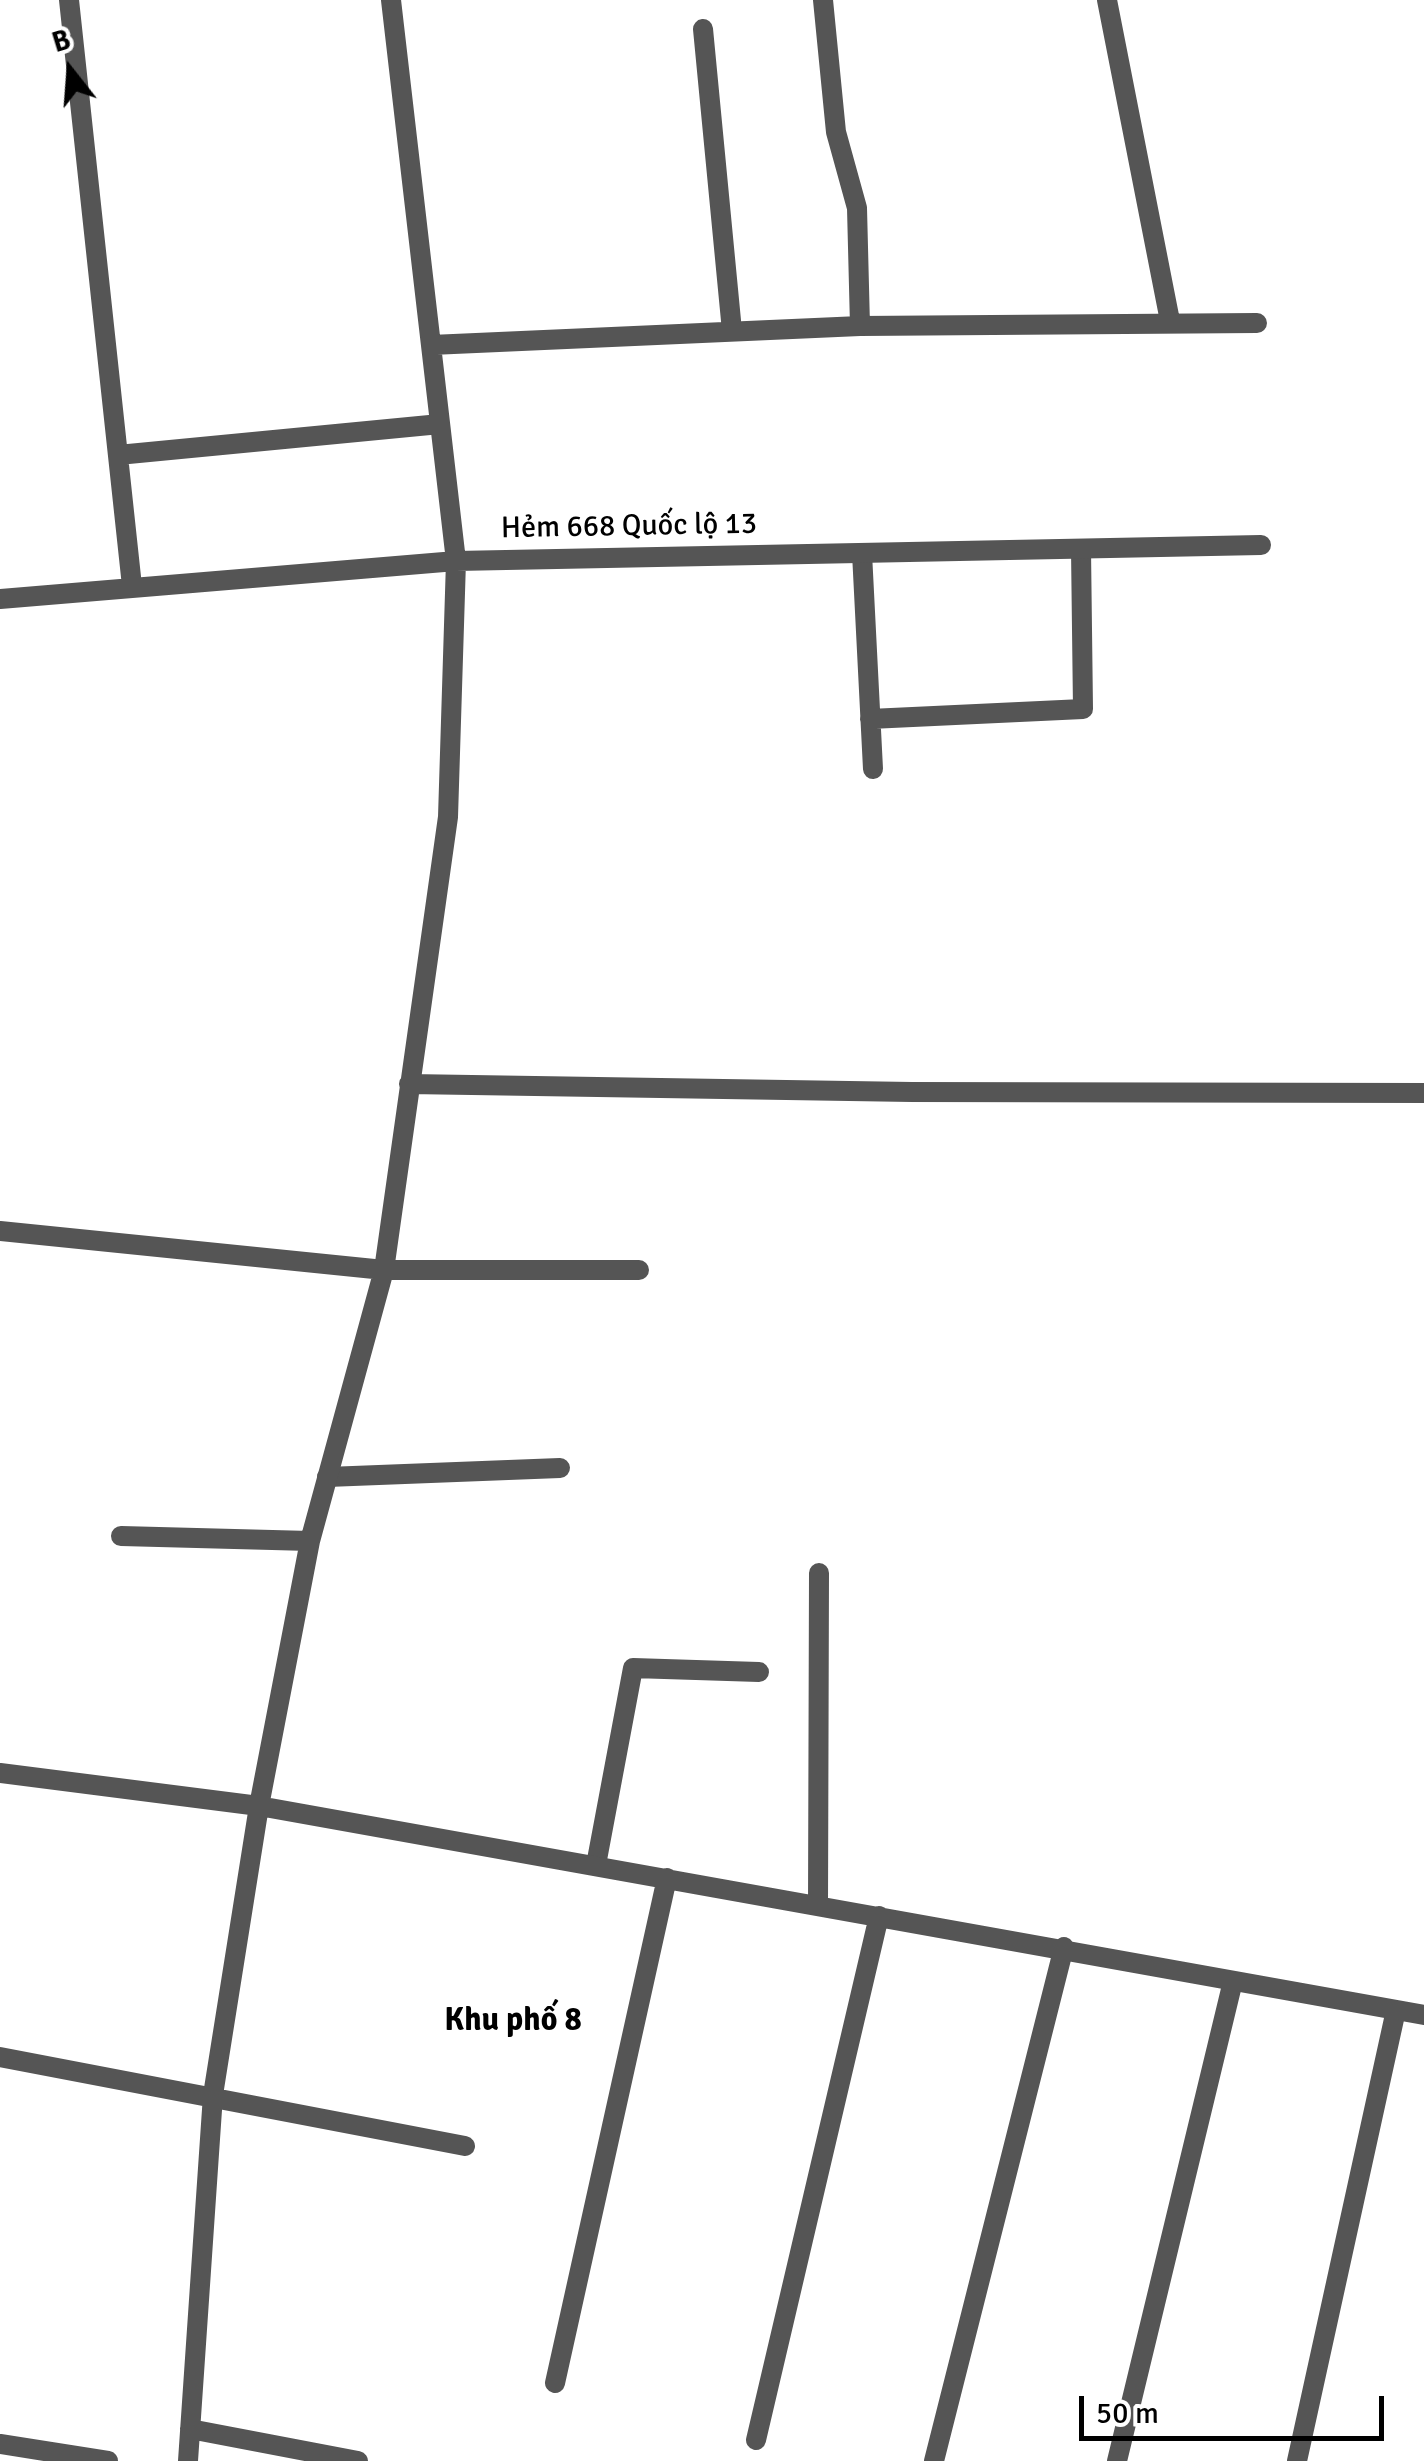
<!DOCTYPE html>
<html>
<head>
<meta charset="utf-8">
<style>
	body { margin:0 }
	#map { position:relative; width:1424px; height:2461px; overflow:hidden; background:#fff; font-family:Signika,sans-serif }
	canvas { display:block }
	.north { position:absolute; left:20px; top:20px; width:100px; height:100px; -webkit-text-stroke:8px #fff; paint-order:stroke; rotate:343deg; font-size:28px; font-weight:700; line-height:40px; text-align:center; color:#000 }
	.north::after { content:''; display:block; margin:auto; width:35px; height:45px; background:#000; clip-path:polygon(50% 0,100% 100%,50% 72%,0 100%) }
	.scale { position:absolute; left:1079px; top:2396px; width:305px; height:45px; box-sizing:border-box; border:5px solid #000; border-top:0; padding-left:12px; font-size:30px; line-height:35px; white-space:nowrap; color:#000; -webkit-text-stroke:8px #fff; paint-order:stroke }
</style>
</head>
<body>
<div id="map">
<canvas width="1424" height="2461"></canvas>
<div class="north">B</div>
<div class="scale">50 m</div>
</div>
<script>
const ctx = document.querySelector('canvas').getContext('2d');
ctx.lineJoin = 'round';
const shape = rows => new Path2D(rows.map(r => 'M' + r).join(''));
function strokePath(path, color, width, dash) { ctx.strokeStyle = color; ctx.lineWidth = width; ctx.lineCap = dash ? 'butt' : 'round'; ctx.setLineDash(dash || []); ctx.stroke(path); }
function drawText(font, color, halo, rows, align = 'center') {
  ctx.font = font + ' Signika,sans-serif'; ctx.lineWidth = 8; ctx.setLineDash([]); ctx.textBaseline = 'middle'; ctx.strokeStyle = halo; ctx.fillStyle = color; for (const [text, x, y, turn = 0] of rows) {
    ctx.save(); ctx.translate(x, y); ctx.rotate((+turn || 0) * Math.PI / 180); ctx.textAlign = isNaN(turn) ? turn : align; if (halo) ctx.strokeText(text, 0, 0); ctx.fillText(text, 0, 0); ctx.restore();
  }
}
strokePath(shape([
	[862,553,873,769],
	[870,719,1083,709,1081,549],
	[327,1477,560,1468],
	[596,1865,633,1668,759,1672]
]), '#555', 20);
strokePath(shape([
	[69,0,132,586],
	[823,0,836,132,857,208,860,326],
	[1107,0,1170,321],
	[703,29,732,331],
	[431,345,860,326,1257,323],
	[118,455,440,424],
	[0,599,456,561,1261,545],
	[409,1084,912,1092,1424,1093],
	[0,1231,384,1270,639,1270],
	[121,1536,310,1541],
	[0,1773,259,1806,1424,2015],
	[818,1905,819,1573],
	[0,2057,465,2146],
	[555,2383,667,1878],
	[190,2429,358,2461],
	[756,2440,879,1916],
	[0,2444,108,2461],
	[188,2461,213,2095,259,1806,310,1541,384,1270,448,817,456,561,391,0],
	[934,2461,1064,1947],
	[1117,2461,1233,1981],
	[1297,2461,1396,2010]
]), '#555', 20);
drawText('30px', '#000', '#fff', [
	["Hẻm 668 Quốc lộ 13",629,527,-1]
]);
drawText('bold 32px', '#000', '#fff', [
	["Khu phố 8",513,2022]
]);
</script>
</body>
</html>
